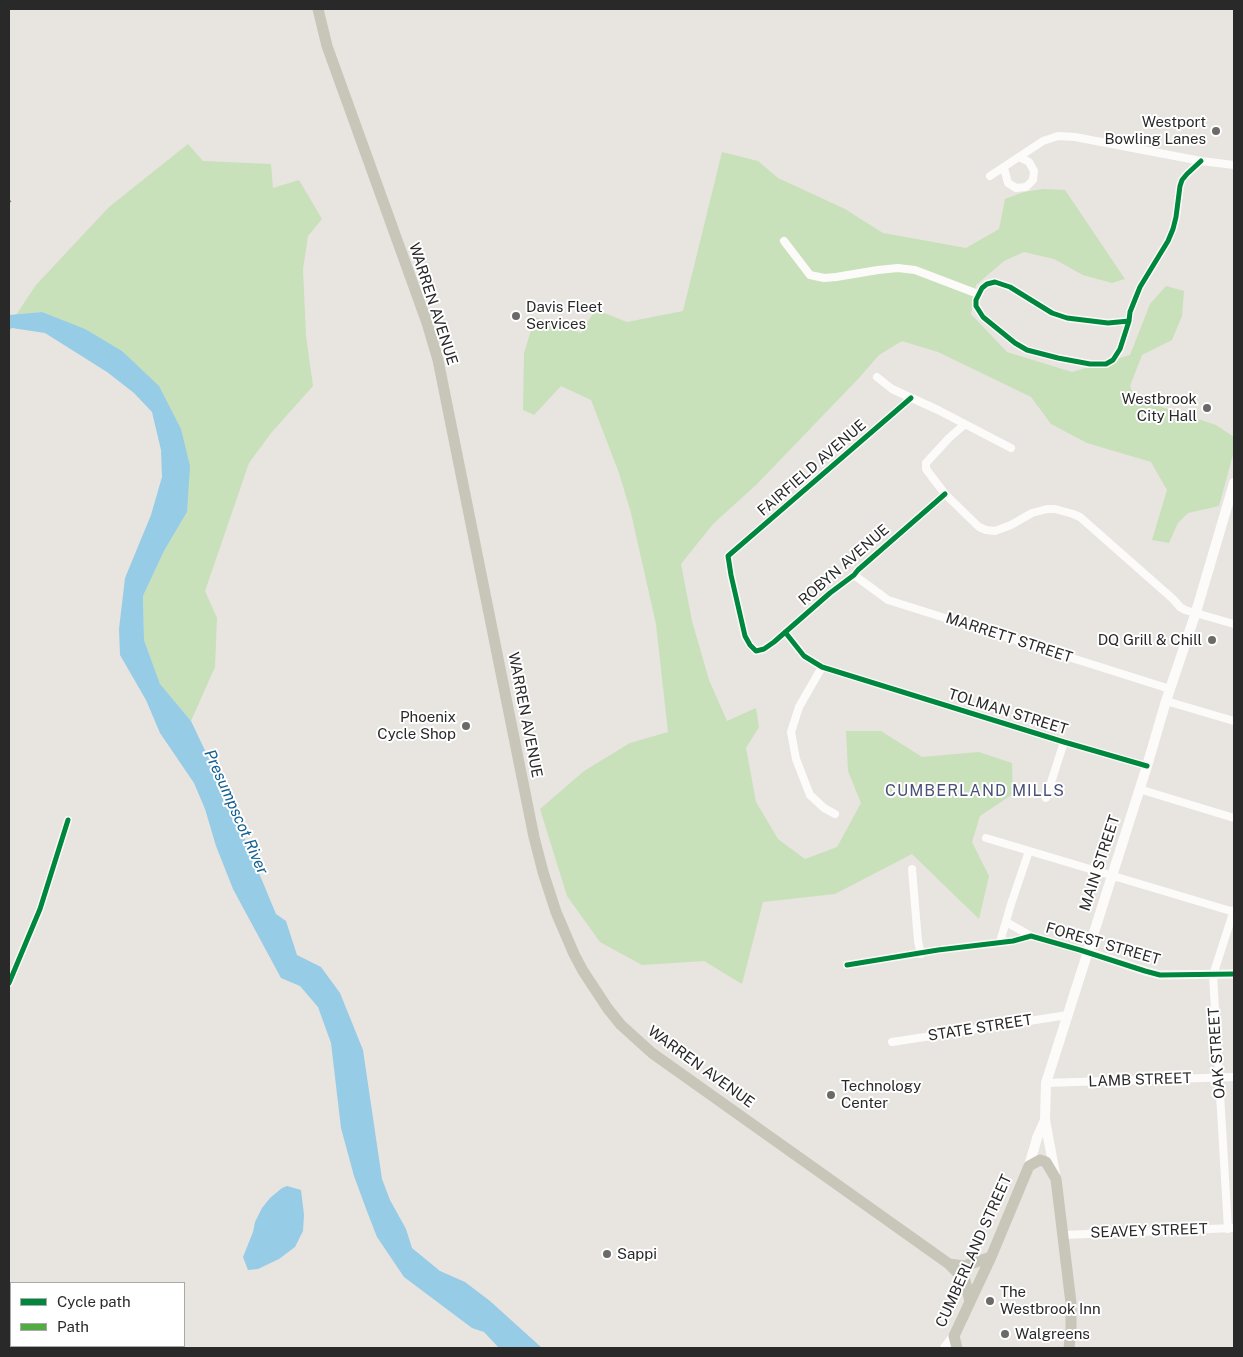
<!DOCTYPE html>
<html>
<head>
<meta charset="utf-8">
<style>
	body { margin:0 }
	#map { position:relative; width:1243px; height:1357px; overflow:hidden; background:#e8e4e0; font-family:"Public Sans",sans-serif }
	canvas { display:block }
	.frame { position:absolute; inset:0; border:10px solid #292929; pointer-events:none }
	.legend { position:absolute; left:10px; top:1282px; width:175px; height:65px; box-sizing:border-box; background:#fff; border:1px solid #a9a9a9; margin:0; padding:6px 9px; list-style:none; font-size:15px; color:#292929 }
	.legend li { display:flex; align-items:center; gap:10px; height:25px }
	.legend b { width:25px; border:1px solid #a9a9a9 }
</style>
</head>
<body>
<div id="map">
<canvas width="1243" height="1357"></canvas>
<div class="frame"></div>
<ul class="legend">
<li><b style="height:6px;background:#00873e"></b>Cycle path</li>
<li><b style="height:6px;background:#53ab44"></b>Path</li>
</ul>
</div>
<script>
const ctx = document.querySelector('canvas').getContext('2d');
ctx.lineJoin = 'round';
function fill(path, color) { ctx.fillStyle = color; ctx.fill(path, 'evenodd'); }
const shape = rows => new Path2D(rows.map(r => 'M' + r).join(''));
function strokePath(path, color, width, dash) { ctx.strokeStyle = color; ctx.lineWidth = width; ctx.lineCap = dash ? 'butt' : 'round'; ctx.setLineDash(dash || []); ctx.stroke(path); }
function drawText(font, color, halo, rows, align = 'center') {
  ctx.font = font + ' "Public Sans",sans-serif'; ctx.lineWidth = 4; ctx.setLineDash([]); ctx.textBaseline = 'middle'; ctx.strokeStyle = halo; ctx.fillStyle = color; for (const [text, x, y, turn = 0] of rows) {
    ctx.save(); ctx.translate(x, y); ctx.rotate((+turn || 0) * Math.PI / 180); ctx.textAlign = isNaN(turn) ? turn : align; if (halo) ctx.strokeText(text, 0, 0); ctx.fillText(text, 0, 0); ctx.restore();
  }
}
fill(shape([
	[188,144,203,161,271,164,273,188,299,180,322,219,308,236,303,269,306,336,313,386,271,433,249,463,205,591,217,618,215,667,191,721,160,685,144,640,143,596,164,551,187,512,181,429,42,312,16,315,36,285,109,207],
	[722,152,758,161,778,178,845,209,883,233,966,248,999,229,1005,199,1024,192,1043,189,1065,190,1125,279,1112,283,1083,275,1054,259,1024,252,1004,261,976,285,971,314,1007,352,1072,372,1130,355,1150,304,1166,286,1184,291,1182,316,1172,340,1142,355,1130,386,1135,398,1216,425,1234,437,1234,451,1219,506,1188,513,1178,523,1169,543,1152,540,1167,490,1151,462,1087,443,1051,424,1031,397,938,352,902,341,879,355,858,379,757,484,713,524,681,564,692,621,709,680,727,721,756,708,759,727,746,748,756,802,778,839,805,859,837,847,861,803,848,771,846,731,881,731,922,757,979,752,1012,763,1013,794,980,816,972,842,989,876,979,919,912,854,835,894,763,902,742,984,704,961,642,965,600,942,567,896,540,809,584,771,630,743,668,732,656,624,631,513,619,473,591,400,561,386,534,415,523,410,524,353,535,317,581,333,592,315,599,311,627,322,683,311]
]), '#c8e1ba');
fill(shape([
	[42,312,85,329,122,351,159,386,181,429,190,466,187,512,164,551,143,596,144,640,160,684,191,721,229,801,276,914,286,921,297,955,321,967,340,993,363,1050,382,1179,390,1200,406,1229,412,1248,440,1271,465,1282,490,1301,542,1348,499,1348,484,1332,472,1328,404,1277,377,1237,368,1214,354,1176,341,1128,331,1043,318,1007,300,986,281,978,233,889,216,846,205,809,194,783,160,733,146,700,120,655,119,629,125,578,151,515,162,477,161,450,152,412,134,393,107,372,45,333,12,328,9,330,9,315],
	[287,1186,301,1190,304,1215,303,1231,295,1247,279,1259,258,1269,248,1270,243,1257,253,1232,255,1222,262,1208,270,1198,282,1188]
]), '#96cce6');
strokePath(shape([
	[1004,168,1008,183,1016,188,1026,187,1033,180,1034,171,1029,162,1019,157],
	[990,176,1043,141,1058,136,1075,137,1201,161,1234,165],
	[784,241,810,275,824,278,836,277,878,270,898,268,915,270,978,294],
	[1129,321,1108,323,1067,318,1052,313,1010,287,995,282,987,284,982,288,976,300,976,306,983,317,1015,343,1027,350,1058,358,1090,364,1106,364,1113,360,1120,349,1129,321,1130,312,1140,287,1168,241,1173,229,1176,217,1180,186,1182,180,1187,174,1201,161],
	[877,377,892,389,938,410,1011,448],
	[911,398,728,556,731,575,742,623,745,636,750,645,756,651,764,649,774,642,830,593,854,575,858,570,945,494],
	[965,424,949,438,926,463,926,469,945,494,979,527,986,530,995,531,1011,525,1032,513,1047,509,1055,509,1073,514,1080,517,1173,599,1180,607,1185,610,1234,624],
	[854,575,888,600,1170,689],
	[785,632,804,656,822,667,1064,742,1147,766],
	[822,667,799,707,791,732,796,759,810,795,824,808,835,814],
	[1166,701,1234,721],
	[1139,789,1234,818],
	[1046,798,1064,742],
	[986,838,1234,912],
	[912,869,918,941,921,954],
	[1006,922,1031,936],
	[1000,942,1011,904,1029,851],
	[847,965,938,950,1013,941,1031,936,1088,952],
	[9,983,40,909,68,820],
	[892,1042,1068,1015],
	[1046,1083,1234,1077],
	[1228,1229,1213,975,1234,910],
	[1063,1235,1234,1228]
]), '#fcfbfa', 8);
strokePath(shape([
	[1088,952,1145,971,1160,975,1234,974]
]), '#fcfbfa', 9);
strokePath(shape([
	[1029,1166,1037,1138,1045,1120],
	[1055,1174,1045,1120,1046,1083,1147,766,1166,701,1196,612,1234,483],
	[945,1348,954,1336]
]), '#fcfbfa', 10);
strokePath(shape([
	[318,9,327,46,427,323,438,360,534,837,543,872,556,912,574,954,583,971,608,1009,621,1025,652,1053,949,1264,965,1280,970,1302],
	[949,1264,964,1266,991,1257],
	[957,1348,954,1336,991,1257,1029,1166,1040,1160,1046,1162,1056,1179,1071,1303,1071,1330,1069,1348]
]), '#c8c5b9', 11);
strokePath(shape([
	[9,201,10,200]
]), '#53ab44', 4, [8, 4]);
strokePath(shape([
	[1129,321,1108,323,1067,318,1052,313,1010,287,995,282,987,284,982,288,976,300,976,306,983,317,1015,343,1027,350,1058,358,1090,364,1106,364,1113,360,1120,349,1129,321,1130,312,1140,287,1168,241,1173,229,1176,217,1180,186,1182,180,1187,174,1201,161],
	[911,398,728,556,731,575,742,623,745,636,750,645,756,651,764,649,774,642,830,593,854,575,858,570,945,494],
	[785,632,804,656,822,667,1064,742,1147,766],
	[847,965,938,950,1013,941,1031,936,1080,950,1145,971,1160,975,1234,974],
	[9,983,40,909,68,820]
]), '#00873e', 5);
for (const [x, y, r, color] of [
	[1216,131,5,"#6c6a69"],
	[516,316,5,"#6c6a69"],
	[1207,408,5,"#6c6a69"],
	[1212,640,5,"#6c6a69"],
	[466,726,5,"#6c6a69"],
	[831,1095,5,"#6c6a69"],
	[607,1254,5,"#6c6a69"],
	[990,1301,5,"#6c6a69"],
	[1005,1334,5,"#6c6a69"]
]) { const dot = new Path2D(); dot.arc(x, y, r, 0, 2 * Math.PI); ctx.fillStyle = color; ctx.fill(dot); strokePath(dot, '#fff', 2); }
drawText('15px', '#292929', '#fff', [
	["Westport",1206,122,"right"],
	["Bowling Lanes",1206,139,"right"],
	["Davis Fleet",526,307],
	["Services",526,324],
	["Westbrook",1197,399,"right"],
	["City Hall",1197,416,"right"],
	["DQ Grill & Chill",1202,640,"right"],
	["Phoenix",456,717,"right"],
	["Cycle Shop",456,734,"right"],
	["Technology",841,1086],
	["Center",841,1103],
	["Sappi",617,1254],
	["The",1000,1292],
	["Westbrook Inn",1000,1309],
	["Walgreens",1015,1334]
], 'left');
drawText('15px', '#292929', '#fff', [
	["WARREN AVENUE",433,304,72],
	["FAIRFIELD AVENUE",812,468,-41],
	["ROBYN AVENUE",844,565,-41],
	["MARRETT STREET",1009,638,18],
	["TOLMAN STREET",1008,712,17],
	["WARREN AVENUE",525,715,79],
	["MAIN STREET",1100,863,-72],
	["FOREST STREET",1103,944,16],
	["STATE STREET",980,1028,-9],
	["OAK STREET",1217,1053,-94],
	["WARREN AVENUE",701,1067,36],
	["LAMB STREET",1140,1080,-2],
	["SEAVEY STREET",1149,1231,-2],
	["CUMBERLAND STREET",974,1251,-66]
]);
ctx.letterSpacing = '1px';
drawText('16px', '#4c5178', '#fff', [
	["CUMBERLAND MILLS",975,791]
]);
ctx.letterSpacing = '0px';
drawText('italic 16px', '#136093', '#fff', [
	["Presumpscot River",236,812,66]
]);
</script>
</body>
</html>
